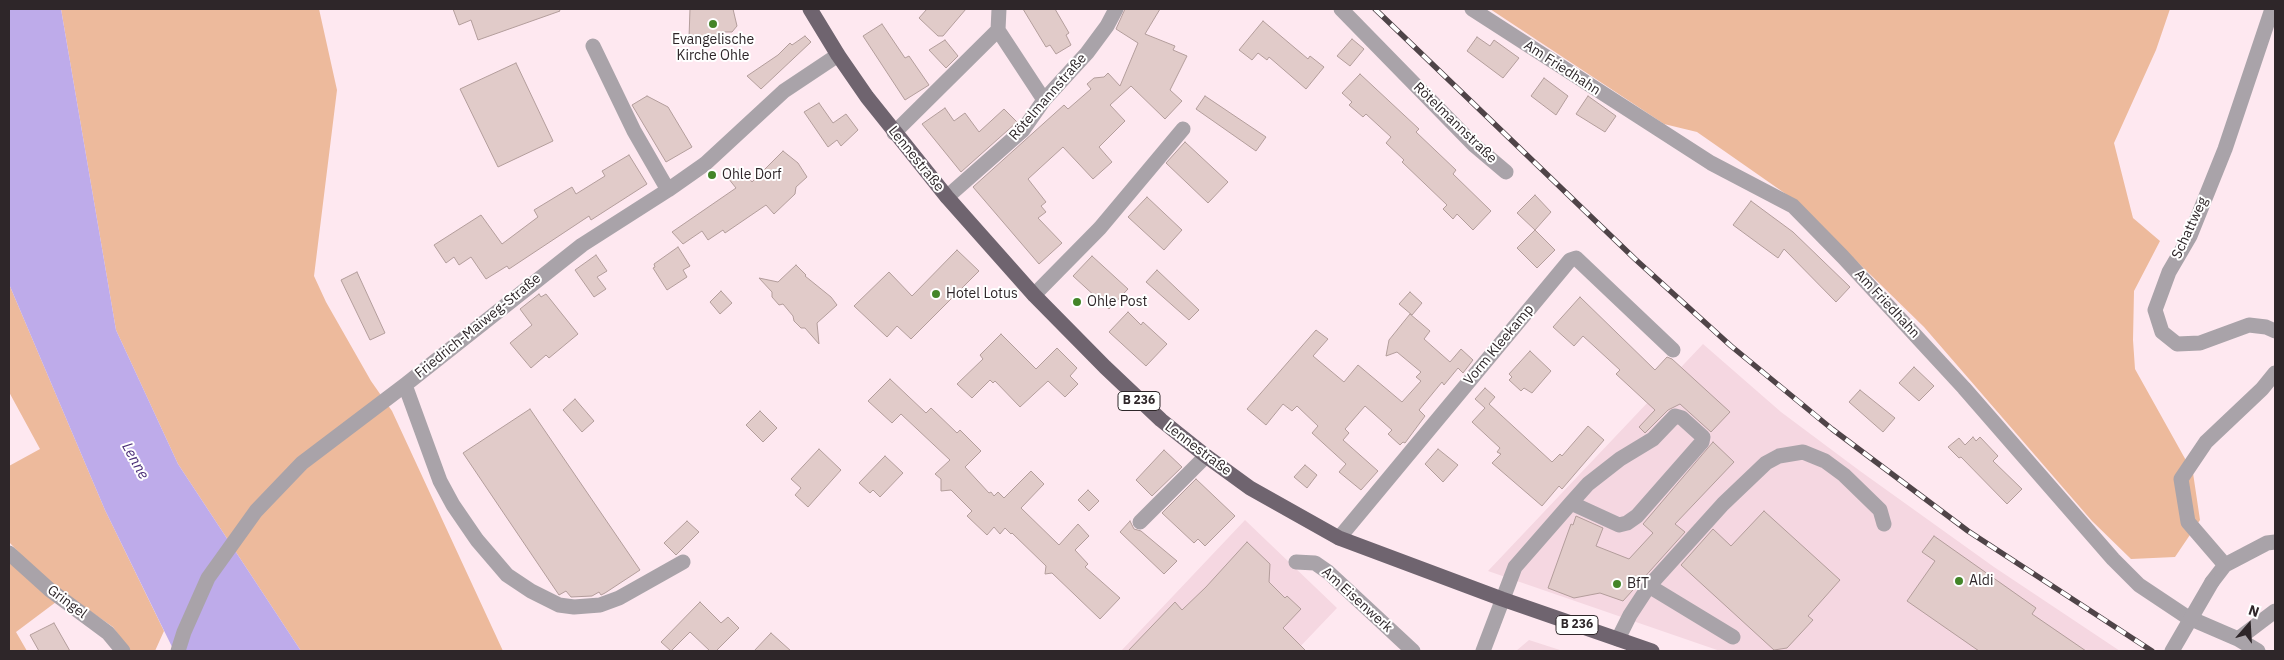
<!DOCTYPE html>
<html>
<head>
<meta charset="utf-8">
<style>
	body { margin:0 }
	#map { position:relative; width:2284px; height:660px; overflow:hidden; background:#fee8f0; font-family:"IBM Plex Sans",sans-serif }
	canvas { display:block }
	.frame { position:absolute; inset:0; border:10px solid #2e2629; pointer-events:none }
	.north { position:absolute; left:2224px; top:600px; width:50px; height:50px; -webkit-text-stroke:4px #fff; paint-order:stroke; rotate:19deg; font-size:14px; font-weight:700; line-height:20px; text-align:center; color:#2e2629 }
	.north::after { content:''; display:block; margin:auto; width:18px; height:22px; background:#2e2629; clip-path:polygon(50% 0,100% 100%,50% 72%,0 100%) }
</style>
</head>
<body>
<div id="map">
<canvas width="2284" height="660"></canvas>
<div class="frame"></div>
<div class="north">N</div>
</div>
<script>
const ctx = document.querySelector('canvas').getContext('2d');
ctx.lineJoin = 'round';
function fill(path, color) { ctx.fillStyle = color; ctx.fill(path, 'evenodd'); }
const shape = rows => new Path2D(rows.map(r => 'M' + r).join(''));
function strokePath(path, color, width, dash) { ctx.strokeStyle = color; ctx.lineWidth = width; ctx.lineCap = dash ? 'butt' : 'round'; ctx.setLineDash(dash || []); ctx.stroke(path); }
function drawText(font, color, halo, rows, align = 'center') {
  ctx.font = font + ' "IBM Plex Sans",sans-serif'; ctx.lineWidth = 4; ctx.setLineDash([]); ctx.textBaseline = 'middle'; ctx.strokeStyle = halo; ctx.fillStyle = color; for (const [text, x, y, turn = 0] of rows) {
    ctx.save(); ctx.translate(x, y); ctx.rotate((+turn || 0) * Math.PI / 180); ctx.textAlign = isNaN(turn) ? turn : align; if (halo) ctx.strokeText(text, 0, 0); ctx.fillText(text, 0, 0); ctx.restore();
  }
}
fill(shape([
	[1703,344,1781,412,1860,471,1994,567,2120,651,1720,651,1488,571],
	[1245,520,1337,608,1296,651,1121,651],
	[1529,640,1563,651,1516,651]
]), '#f5d7e1');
fill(shape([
	[61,9,319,9,337,90,314,276,326,302,371,381,392,411,503,651,301,651,178,464,116,330],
	[1490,9,2170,9,2156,50,2114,143,2133,218,2160,241,2134,291,2133,340,2135,369,2193,473,2200,520,2175,557,2131,559,2092,521,1924,327,1793,199,1697,132,1664,124],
	[9,284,105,510,164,631,155,651,130,651,113,627,45,580,9,542,9,466,40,449,9,392],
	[9,559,56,602,16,632,27,651,9,651]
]), '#edba9c');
fill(shape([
	[9,9,61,9,116,330,178,464,301,651,174,651,105,510,9,284]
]), '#beabea');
const building = shape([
	[453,9,559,9,560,11,478,40,471,20,459,25,453,9],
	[690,9,733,9,737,26,732,32,721,32,721,39,689,38,690,9],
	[927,9,966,9,943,36,938,36,919,18,927,9],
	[1023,9,1055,9,1069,33,1066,35,1071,45,1056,54,1050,45,1046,47,1023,9],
	[1125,9,1160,9,1145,34,1175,46,1173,50,1187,56,1170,90,1182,101,1165,119,1131,86,1110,105,1125,121,1099,147,1112,162,1093,179,1063,147,1028,179,1046,202,1041,206,1046,212,1038,218,1062,243,1039,264,973,187,1064,105,1068,109,1091,89,1087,84,1094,78,1104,77,1108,73,1120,86,1138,43,1116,29,1125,9],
	[1263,21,1308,59,1310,56,1324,67,1306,89,1269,57,1267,60,1258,53,1252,60,1239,50,1263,21],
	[882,24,905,58,909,56,929,85,905,100,863,36,882,24],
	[805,36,811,42,761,89,747,76,778,55,790,43,792,45,805,36],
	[1477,37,1490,46,1494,40,1519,58,1503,78,1467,51,1477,37],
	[1352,39,1364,49,1350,66,1337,56,1352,39],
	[945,40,958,56,946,68,929,50,945,40],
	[516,63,553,141,498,167,460,89,516,63],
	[1360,74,1419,129,1416,132,1456,170,1453,174,1491,211,1473,230,1457,214,1453,219,1443,209,1447,205,1402,162,1404,160,1386,143,1391,137,1366,114,1363,117,1349,105,1352,102,1342,93,1360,74],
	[1544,78,1568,96,1556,115,1531,96,1544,78],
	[647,96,668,107,692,147,666,162,632,105,647,96],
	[1205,96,1266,137,1256,151,1196,109,1205,96],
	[1588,96,1616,116,1605,132,1576,114,1588,96],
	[819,103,833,123,846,114,858,130,841,146,837,140,828,147,804,112,819,103],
	[945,108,954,121,965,113,979,132,1004,109,1017,122,961,172,922,124,945,108],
	[1185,142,1228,182,1208,203,1166,163,1185,142],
	[783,151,798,163,807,177,796,187,795,194,774,214,766,205,725,233,723,230,708,240,702,231,683,244,672,232,736,188,728,178,740,168,752,182,783,151],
	[629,155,647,184,591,220,589,216,509,269,507,266,486,279,471,257,459,265,454,257,446,263,434,245,481,215,502,244,538,217,534,210,572,187,576,194,605,176,602,171,629,155],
	[1535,195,1551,212,1535,230,1517,213,1535,195],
	[1147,197,1182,230,1164,250,1128,217,1147,197],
	[1751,201,1793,232,1850,287,1836,302,1784,249,1778,258,1733,225,1751,201],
	[1535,230,1555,250,1537,268,1517,248,1535,230],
	[678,247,690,266,683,270,687,277,667,290,653,268,655,267,654,264,678,247],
	[957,250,979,271,911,339,897,326,887,337,854,306,889,272,912,296,957,250],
	[596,255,607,271,597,277,606,289,594,297,575,270,596,255],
	[1092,256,1128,289,1109,309,1073,276,1092,256],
	[796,265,806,275,805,276,831,297,837,305,817,323,819,344,805,328,801,328,794,321,793,316,783,304,779,305,772,297,772,292,759,278,778,282,796,265],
	[1157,270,1199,310,1189,320,1146,282,1157,270],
	[357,272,385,333,370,340,341,280,357,272],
	[721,291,732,303,720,314,710,302,721,291],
	[1410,292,1422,303,1412,315,1399,304,1410,292],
	[539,294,541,297,546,294,578,334,549,358,546,355,531,368,510,343,532,325,520,309,539,294],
	[1580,297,1655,370,1667,357,1672,359,1730,412,1711,432,1680,404,1668,410,1645,433,1639,427,1655,410,1616,374,1620,370,1583,336,1574,346,1553,327,1580,297],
	[1128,312,1141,325,1143,322,1167,344,1146,366,1109,332,1128,312],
	[1410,314,1430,331,1424,339,1450,362,1461,349,1473,360,1463,373,1458,368,1444,385,1442,382,1419,410,1425,416,1405,443,1403,442,1400,445,1388,434,1392,430,1365,406,1345,429,1349,433,1343,440,1378,471,1361,490,1339,472,1346,464,1312,433,1318,426,1297,406,1292,411,1283,404,1266,425,1247,409,1316,330,1328,339,1313,356,1344,382,1358,365,1402,402,1421,381,1416,377,1421,372,1397,352,1386,356,1389,340,1410,314],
	[1001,334,1036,369,1057,348,1077,368,1070,376,1078,384,1065,397,1048,381,1020,407,995,381,993,383,990,380,972,398,957,384,983,359,980,355,1001,334],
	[1530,351,1551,371,1532,393,1524,388,1521,391,1509,380,1512,377,1509,374,1530,351],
	[1914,367,1934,386,1919,401,1899,383,1914,367],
	[890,379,926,413,931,408,957,433,960,430,981,451,965,467,989,493,991,492,994,496,998,492,1004,498,1031,471,1044,484,1021,508,1059,545,1078,524,1089,536,1075,550,1088,564,1085,567,1120,598,1100,619,1052,573,1045,574,1046,566,1012,533,1011,534,1005,528,1000,534,994,527,987,535,967,516,972,511,951,490,941,491,941,479,935,474,950,460,901,414,892,423,868,401,890,379],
	[1485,388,1495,397,1489,404,1552,462,1560,454,1562,456,1588,426,1604,440,1562,489,1559,486,1542,506,1492,463,1501,454,1497,452,1500,448,1472,422,1485,408,1475,399,1485,388],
	[1860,390,1895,418,1883,432,1849,402,1860,390],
	[575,399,594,421,582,432,563,410,575,399],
	[530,409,640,570,605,593,601,595,599,592,592,596,571,597,566,591,559,595,463,453,530,409],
	[760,411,777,428,763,442,746,425,760,411],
	[1973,437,1976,441,1980,437,1998,456,1993,461,2022,489,2007,504,1961,457,1959,458,1948,447,1959,438,1965,445,1973,437],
	[1713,442,1734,462,1675,524,1685,532,1623,601,1600,593,1574,598,1548,588,1571,524,1573,525,1576,516,1603,528,1596,546,1629,559,1653,533,1643,524,1713,442],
	[819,449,841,470,808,507,795,495,801,488,791,479,819,449],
	[1438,449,1458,465,1443,482,1425,464,1438,449],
	[1164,450,1182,467,1152,496,1136,480,1164,450],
	[885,456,903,473,880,497,873,490,870,493,859,483,885,456],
	[1305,465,1317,475,1307,488,1294,477,1305,465],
	[1196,479,1235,516,1205,546,1198,539,1194,543,1162,513,1196,479],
	[1088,490,1099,501,1089,511,1078,500,1088,490],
	[1764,511,1840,580,1808,616,1813,620,1787,648,1774,650,1681,565,1713,529,1731,546,1764,511],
	[687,521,699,532,676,555,664,543,687,521],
	[1130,521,1134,529,1141,531,1177,561,1164,574,1120,532,1130,521],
	[1934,536,2036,608,2032,614,2086,651,1979,651,1907,601,1935,561,1922,552,1934,536],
	[1247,542,1270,564,1269,582,1285,598,1287,596,1301,609,1283,628,1306,651,1128,651,1175,602,1182,610,1206,587,1247,542],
	[700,602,721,623,728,617,739,628,716,651,710,651,690,632,671,651,661,642,700,602],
	[54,623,70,651,39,651,30,635,54,623],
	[771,633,791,651,754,651,771,633]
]);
fill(building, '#e1cbc9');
strokePath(building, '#b39d9b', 1);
strokePath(shape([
	[999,9,998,30,1044,100],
	[1341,9,1474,145,1506,172],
	[1472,9,1711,163,1793,206,1843,257,1964,388,2113,559,2139,585,2187,617,2238,639,2258,651],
	[2272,9,2225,149,2190,236,2169,272,2155,310,2162,332,2177,344,2200,343,2249,325,2266,327,2275,331],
	[593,46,634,131,668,190],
	[894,133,998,30],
	[947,197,1023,130,1044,100,1087,53,1107,26,1116,9],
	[1034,295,1100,228,1183,129],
	[405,385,440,481,453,505,477,540,507,575,531,591,559,605,574,607,600,605,619,598,683,562],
	[1140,522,1206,456],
	[1339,538,1570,260,1576,258,1673,350],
	[9,553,50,590,108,633,123,651],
	[1296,562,1315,563,1328,572,1413,651],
	[2225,565,2188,522,2181,479,2206,442,2262,389,2275,373],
	[2212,582,2225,565,2267,543,2275,542],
	[1649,586,1733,637],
	[1618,639,1630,615,1649,586,1723,504,1766,463,1779,456,1803,452,1825,461,1844,475,1880,510,1884,524],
	[2238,639,2275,611],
	[178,651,184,632,208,578,256,511,302,463,405,385,582,245,668,190,705,164,784,91,838,55],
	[1483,651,1515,567,1571,503,1588,484,1620,459,1653,439,1675,416,1682,418,1703,437,1702,442,1637,516,1627,523,1619,525,1571,503]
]), '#a9a3a9', 15);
strokePath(shape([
	[810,9,838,55,867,97,947,197,1034,295,1105,367,1161,420,1206,456,1250,488,1339,538,1502,599,1652,651]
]), '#6f646f', 15);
const rail = shape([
	[1375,9,1635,259,1731,346,1832,429,1968,531,2152,651]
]);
strokePath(rail, '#4f4448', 5.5);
strokePath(rail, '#fff', 4, [11]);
strokePath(shape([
	[2172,651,2212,582]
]), '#a9a3a9', 15);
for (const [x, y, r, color] of [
	[713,24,5,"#438528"],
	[712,175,5,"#438528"],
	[936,294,5,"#438528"],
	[1077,302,5,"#438528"],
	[1959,581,5,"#438528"],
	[1617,584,5,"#438528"]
]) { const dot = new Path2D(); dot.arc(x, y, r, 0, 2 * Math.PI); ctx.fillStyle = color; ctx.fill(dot); strokePath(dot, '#fff', 2); }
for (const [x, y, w] of [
	[1139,401,42],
	[1577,625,42]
]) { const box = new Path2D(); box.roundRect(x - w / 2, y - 9.5, w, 19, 4); ctx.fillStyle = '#fff'; ctx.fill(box); strokePath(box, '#2e2629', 1); }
drawText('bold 12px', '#2e2629', null, [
	["B 236",1139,401],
	["B 236",1577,625]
]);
drawText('14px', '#2e2629', '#fff', [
	["Evangelische",713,40,"center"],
	["Kirche Ohle",713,56,"center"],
	["Ohle Dorf",722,175],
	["Hotel Lotus",946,294],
	["Ohle Post",1087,302],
	["Aldi",1969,581],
	["BfT",1627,584]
], 'left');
drawText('14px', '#2e2629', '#fff', [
	["Am Friedhahn",1562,68,33],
	["Rötelmannstraße",1048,97,-49],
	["Rötelmannstraße",1455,123,44],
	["Lennestraße",916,159,51],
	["Schattweg",2190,228,-65],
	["Am Friedhahn",1887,304,47],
	["Friedrich-Maiweg-Straße",478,326,-39],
	["Vorm Kleekamp",1499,345,-50],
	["Lennestraße",1198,449,37],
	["Am Eisenwerk",1357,600,42],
	["Gringel",67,602,37]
]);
drawText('italic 15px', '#4a2e77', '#fff', [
	["Lenne",135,461,61]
]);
</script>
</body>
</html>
